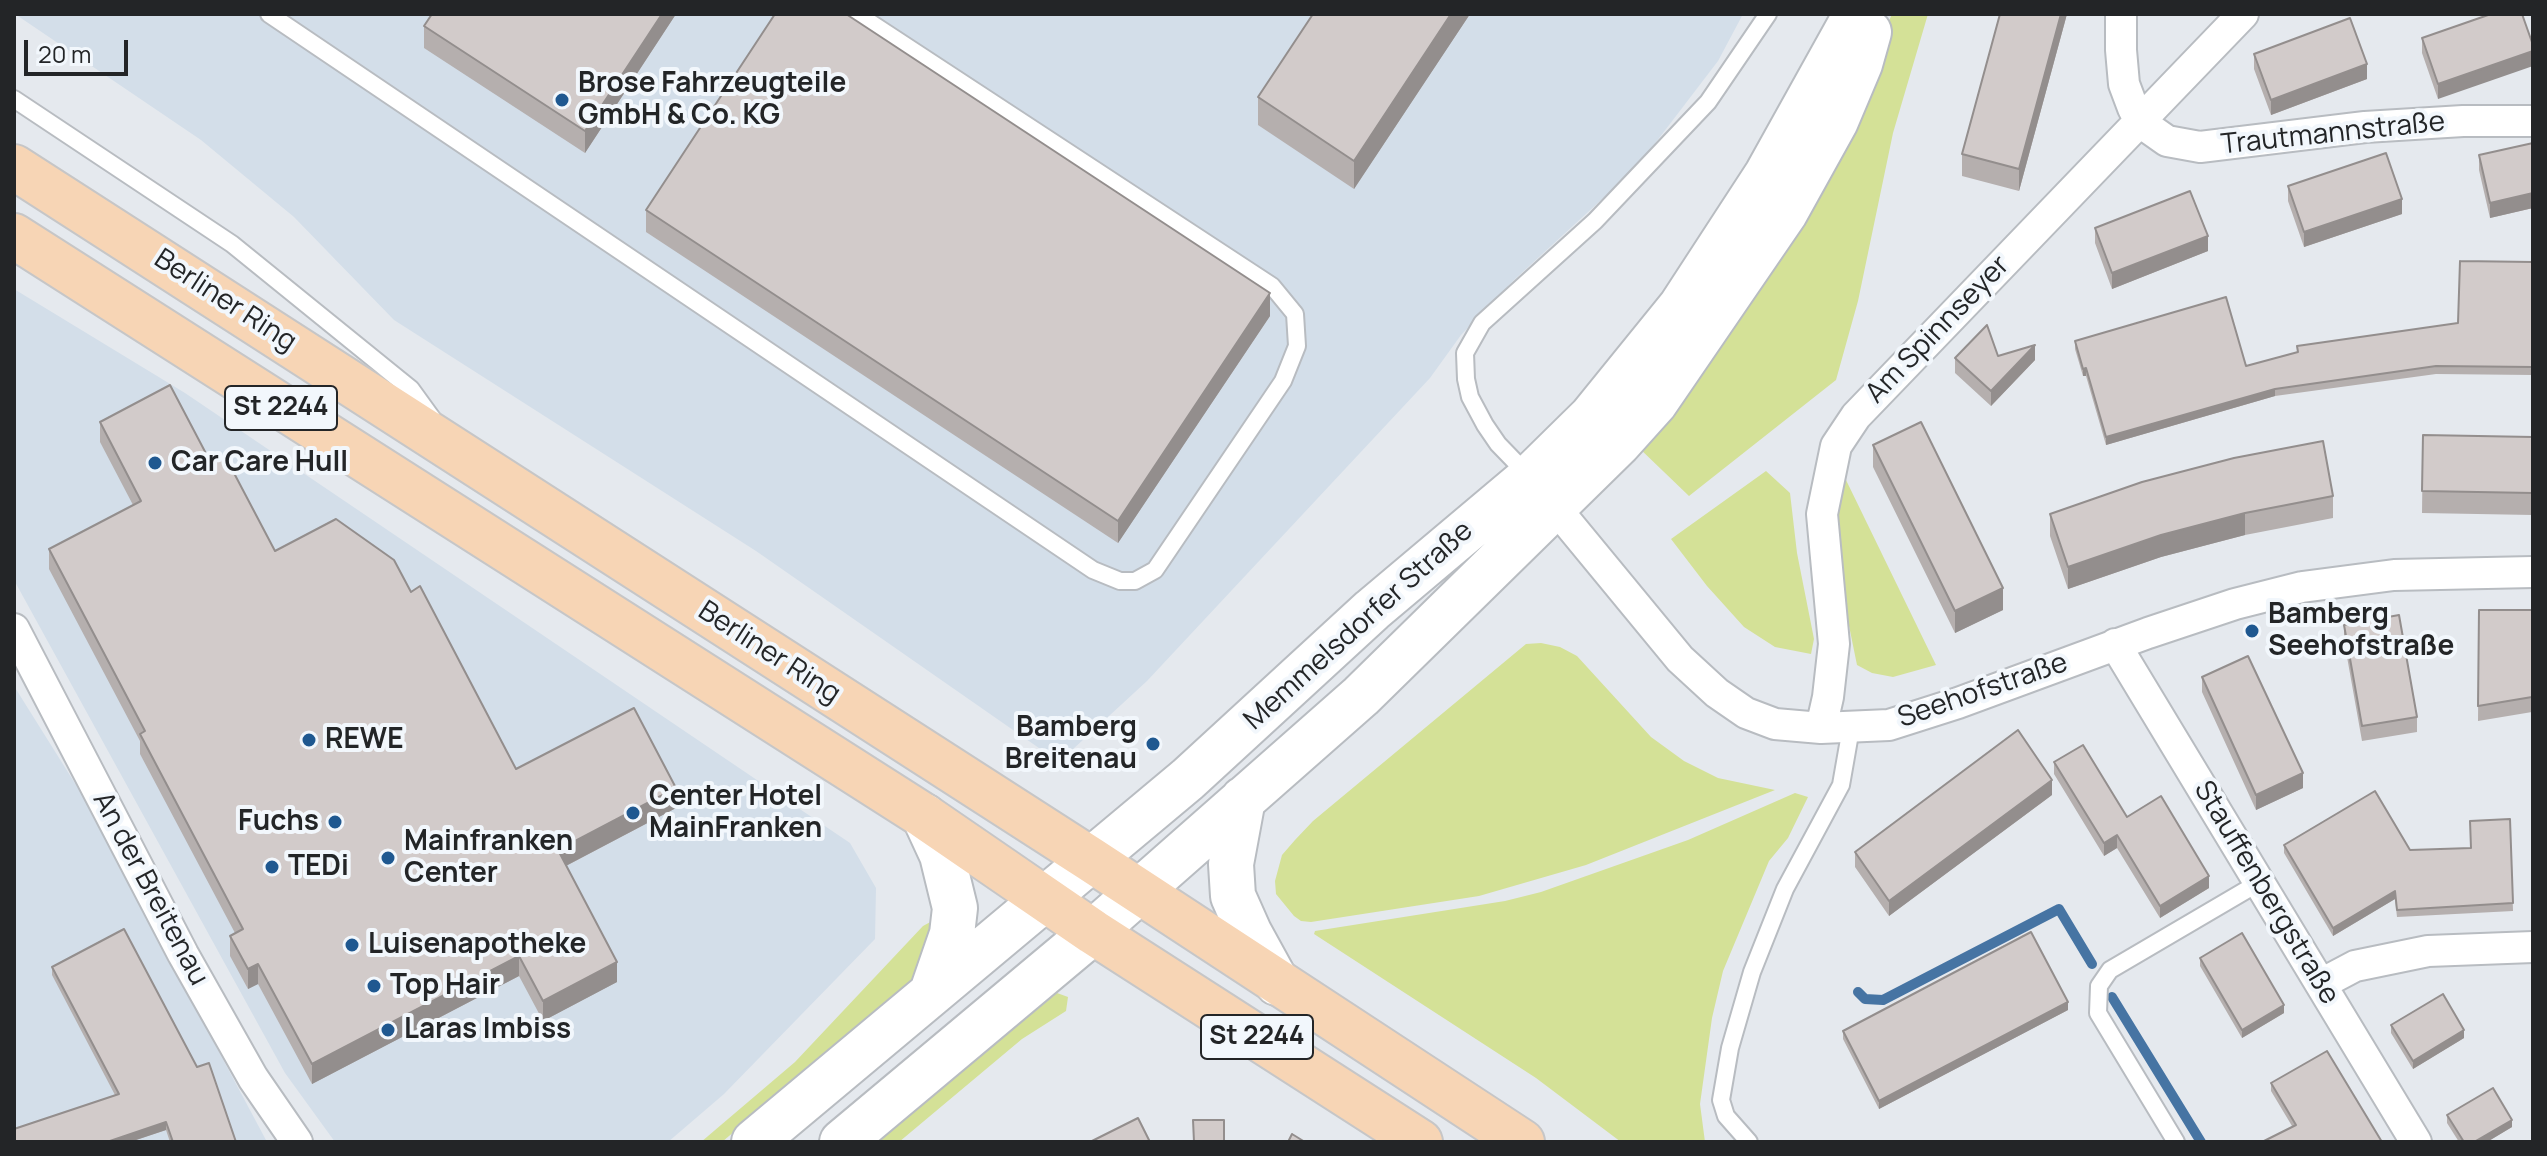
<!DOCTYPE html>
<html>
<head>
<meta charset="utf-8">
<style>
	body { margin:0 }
	#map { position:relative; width:2547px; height:1156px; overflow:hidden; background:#e5e9ee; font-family:Manrope,sans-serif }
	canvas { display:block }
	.frame { position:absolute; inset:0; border:16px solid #232527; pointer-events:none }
	.scale { position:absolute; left:24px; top:40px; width:104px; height:36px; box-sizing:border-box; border:4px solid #232527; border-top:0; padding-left:10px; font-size:24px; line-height:28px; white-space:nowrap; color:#232527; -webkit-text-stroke:6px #f2f7fc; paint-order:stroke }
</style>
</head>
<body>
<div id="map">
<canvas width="2547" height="1156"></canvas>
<div class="frame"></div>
<div class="scale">20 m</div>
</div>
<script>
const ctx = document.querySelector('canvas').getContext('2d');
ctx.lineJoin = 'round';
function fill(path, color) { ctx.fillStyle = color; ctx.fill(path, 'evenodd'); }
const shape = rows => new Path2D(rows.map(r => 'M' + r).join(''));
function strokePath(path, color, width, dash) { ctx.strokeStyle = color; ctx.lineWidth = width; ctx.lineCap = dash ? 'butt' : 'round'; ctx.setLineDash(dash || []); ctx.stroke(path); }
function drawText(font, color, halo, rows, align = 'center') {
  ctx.font = font + ' Manrope,sans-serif'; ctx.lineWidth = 8; ctx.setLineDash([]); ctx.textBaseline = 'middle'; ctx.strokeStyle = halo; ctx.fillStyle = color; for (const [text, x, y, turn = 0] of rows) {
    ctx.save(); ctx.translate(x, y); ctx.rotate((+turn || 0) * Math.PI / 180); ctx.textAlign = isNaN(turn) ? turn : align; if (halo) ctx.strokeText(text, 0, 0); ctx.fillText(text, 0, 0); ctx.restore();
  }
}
fill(shape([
	[15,14,1743,14,1718,61,1637,167,1514,280,1461,335,1430,378,1147,681,1059,762,756,551,394,320,294,217,201,140],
	[14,289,185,393,850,843,876,888,875,939,724,1094,668,1142,335,1142,285,1073,14,580],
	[14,686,81,793,267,1142,14,1142]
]), '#d3dee9');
fill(shape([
	[1892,14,1928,14,1893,133,1858,301,1836,380,1689,496,1638,447,1833,151],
	[1766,471,1790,493,1797,553,1814,639,1811,654,1775,647,1744,627,1707,586,1671,539],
	[1846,480,1936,665,1893,677,1872,673,1857,665,1836,562,1836,501],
	[1541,643,1560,647,1577,656,1651,737,1684,761,1718,778,1775,790,1586,865,1479,896,1311,922,1301,921,1294,916,1276,894,1275,881,1282,855,1295,840,1313,821,1526,644],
	[1795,793,1808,797,1788,838,1769,861,1723,971,1712,1018,1700,1104,1705,1142,1621,1142,1536,1078,1314,934,1315,931,1505,901,1541,892,1688,840],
	[934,920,914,978,722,1142,701,1142,795,1062,923,926],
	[1057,993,1068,997,1066,1011,1022,1039,899,1142,876,1142]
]), '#d4e197');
strokePath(shape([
	[1858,992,1865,999,1883,1000,2059,909,2092,964],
	[2112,997,2201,1142]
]), '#4674a3', 10);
const service = shape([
	[269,14,1093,570,1120,581,1135,581,1155,570,1283,381,1297,346,1295,314,1272,286,857,14],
	[14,99,232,244,411,389,432,418],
	[1528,475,1498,444,1485,425,1470,397,1466,379,1465,353,1482,323,1595,221,1708,102,1768,14],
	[1749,1142,1726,1116,1721,1100,1730,1048,1752,972,1785,889,1841,785,1851,728],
	[2176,1142,2098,1013,2099,986,2110,970,2260,882]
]);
const minor = shape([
	[2121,14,2121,50,2124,84,2133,108,2140,122,2167,141,2200,147,2365,127,2463,121,2533,121],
	[1544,494,1680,659,1717,693,1746,713,1775,724,1821,728,1889,725,1958,703,2148,633,2235,604,2302,587,2394,575,2533,572],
	[14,629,183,954,253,1078,297,1142],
	[2115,644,2416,1142],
	[1821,728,1828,697,1834,644,1822,514,1836,446,1856,416,2243,14],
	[2321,984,2355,966,2428,951,2533,947]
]);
const secondary = shape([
	[1243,799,1231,864,1233,896,1249,932,1277,983],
	[924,816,942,855,955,908,952,934,932,992],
	[754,1142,1188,779,1372,610,1530,477,1591,417,1681,306,1767,174,1856,14],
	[842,1142,1093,932,1361,696,1619,443,1655,403,1785,213,1836,121,1860,64,1869,32]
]);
const primary = shape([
	[14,167,1090,859,1522,1142],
	[14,236,924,816,1093,932,1420,1142]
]);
strokePath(service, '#b8bcc1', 20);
strokePath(minor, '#b8bcc1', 34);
strokePath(secondary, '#b8bcc1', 48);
strokePath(primary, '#c6c6c7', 48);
strokePath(service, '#fff', 16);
strokePath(minor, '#fff', 30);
strokePath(secondary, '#fff', 44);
strokePath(primary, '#f7d5b5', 44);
fill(shape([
	[676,14,585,153,424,48,424,26],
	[1470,14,1354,189,1258,125,1258,97],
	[2000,14,2067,14,2019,191,1962,176,1962,154],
	[2491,14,2438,99,2422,53,2422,38],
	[2254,54,2367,79,2271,115,2254,69],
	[2533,143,2533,208,2490,218,2479,170,2479,155],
	[2288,186,2402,214,2304,247,2288,201],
	[646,210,1270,316,1118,543,646,232],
	[2095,228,2208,251,2112,289,2095,243],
	[2533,262,2533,375,2436,374,2275,396,2106,445,2086,376,2083,376,2075,349,2075,341,2246,366,2297,352,2297,346,2458,323],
	[1998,356,2035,360,1991,406,1955,373,1955,358],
	[100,422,211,463,275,551,411,592,516,769,676,808,566,866,617,982,543,1021,519,976,312,1084,258,984,248,989,230,956,230,936,235,933,140,754,140,741,49,569,49,549,133,505,100,442],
	[2423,435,2533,437,2533,515,2422,513],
	[1873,445,2003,610,1955,633,1873,467],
	[2333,496,2333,518,2245,535,2161,557,2068,589,2050,536,2050,514],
	[2479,610,2533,610,2532,712,2478,721],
	[2344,625,2417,717,2417,732,2362,741,2344,640],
	[2202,677,2303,788,2256,810,2202,692],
	[2054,762,2127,817,2209,888,2160,918,2117,848,2104,856,2054,774],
	[2052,795,1889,916,1855,867,1855,852],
	[2510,819,2513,911,2397,917,2395,899,2333,936,2284,853,2284,845,2410,850,2471,848],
	[2200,958,2284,1013,2242,1038,2200,966],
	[52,967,236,1142,170,1142,166,1130,130,1142,14,1142,115,1095,52,975],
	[2068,1010,1879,1109,1843,1039,1843,1031],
	[2391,1025,2464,1038,2413,1069,2391,1033],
	[2271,1083,2382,1142,2292,1126,2271,1091],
	[2447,1115,2512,1127,2487,1142,2459,1142,2447,1123]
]), '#b5afae');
fill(shape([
	[662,14,676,14,585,153,585,131],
	[1451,14,1470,14,1354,189,1354,161],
	[2061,14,2067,14,2019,191,2019,169],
	[2533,51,2533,66,2438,99,2438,84],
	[2367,64,2367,79,2271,115,2271,100],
	[2533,193,2533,208,2490,218,2490,203],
	[2402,199,2402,214,2304,247,2304,232],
	[2208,236,2208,251,2112,289,2112,273],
	[1270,293,1270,316,1118,543,1118,521],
	[2035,345,2035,360,1991,406,1991,391],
	[2086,368,2086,376,2083,376,2083,369],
	[2275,389,2275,396,2106,445,2106,437],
	[2245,513,2245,535,2161,557,2068,589,2068,567,2161,535],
	[2003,588,2003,610,1955,633,1955,611],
	[2303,773,2303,788,2256,810,2256,795],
	[2052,780,2052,795,1889,916,1889,901],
	[676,788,676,808,558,870,558,850],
	[2117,835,2117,848,2104,856,2104,843],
	[2209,876,2209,888,2160,918,2160,906],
	[2395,891,2395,899,2333,936,2333,928],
	[519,956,519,976,312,1084,312,1064],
	[617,962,617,982,543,1021,543,1001],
	[258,964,258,984,248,989,248,969],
	[2068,1002,2068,1010,1879,1109,1879,1101],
	[2284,1005,2284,1013,2242,1038,2242,1030],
	[2464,1030,2464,1038,2413,1069,2413,1061],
	[2512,1120,2512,1127,2487,1142,2474,1142],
	[166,1122,166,1130,130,1142,107,1142]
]), '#938e8d');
const building = shape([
	[432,14,662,14,585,131,424,26,432,14],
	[775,14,846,14,1270,293,1118,521,646,210,775,14],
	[1313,14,1451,14,1354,161,1258,97,1313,14],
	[2000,14,2061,14,2019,169,1962,154,2000,14],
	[2491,14,2522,14,2533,45,2533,51,2438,84,2422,38,2491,14],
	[2350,18,2367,64,2271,100,2254,54,2350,18],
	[2533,143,2533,193,2490,203,2479,155,2533,143],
	[2386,153,2402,199,2304,232,2288,186,2386,153],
	[2190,191,2208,236,2112,273,2095,228,2190,191],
	[2460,261,2533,262,2533,367,2436,366,2275,389,2106,437,2086,368,2083,369,2075,341,2226,297,2246,366,2298,352,2297,346,2458,323,2460,261],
	[1987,325,1998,356,2035,345,1991,391,1955,358,1987,325],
	[170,385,211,463,225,456,275,551,336,519,394,560,411,592,420,586,516,769,634,708,676,788,558,850,617,962,543,1001,519,956,312,1064,258,964,248,969,230,936,243,929,140,734,145,731,49,549,141,501,100,422,170,385],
	[1921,422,2003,588,1955,611,1873,445,1921,422],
	[2423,435,2533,437,2533,493,2422,491,2423,435],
	[2323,441,2333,496,2245,513,2161,535,2068,567,2050,514,2142,482,2234,458,2323,441],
	[2479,610,2533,610,2532,697,2478,706,2479,610],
	[2399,615,2417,717,2362,726,2344,625,2399,615],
	[2248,656,2303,773,2256,795,2202,677,2248,656],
	[2018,730,2052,780,1889,901,1855,852,2018,730],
	[2083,745,2127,817,2161,796,2209,876,2160,906,2117,835,2104,843,2054,762,2083,745],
	[2375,791,2410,850,2471,848,2470,821,2510,819,2513,903,2397,910,2395,891,2333,928,2284,845,2375,791],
	[124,929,197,1067,209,1063,236,1142,173,1142,166,1122,107,1142,14,1142,14,1129,119,1094,52,967,124,929],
	[2031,932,2068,1002,1879,1101,1843,1031,2031,932],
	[2242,933,2284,1005,2242,1030,2200,958,2242,933],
	[2443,994,2464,1030,2413,1061,2391,1025,2443,994],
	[2327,1051,2382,1142,2262,1142,2296,1125,2271,1083,2327,1051],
	[2493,1088,2512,1120,2474,1142,2464,1142,2447,1115,2493,1088],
	[1138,1118,1150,1142,1090,1142,1138,1118],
	[1193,1120,1224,1120,1224,1142,1194,1142,1193,1120],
	[1292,1134,1305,1142,1288,1142,1292,1134]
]);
fill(building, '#d2cbca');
strokePath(building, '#938e8d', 2);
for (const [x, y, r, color] of [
	[562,100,8,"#1f5890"],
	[155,463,8,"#1f5890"],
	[2252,631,8,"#1f5890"],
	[309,740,8,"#1f5890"],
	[1153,744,8,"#1f5890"],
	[633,813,8,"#1f5890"],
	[335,822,8,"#1f5890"],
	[388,858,8,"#1f5890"],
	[272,867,8,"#1f5890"],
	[352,945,8,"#1f5890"],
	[374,986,8,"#1f5890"],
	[388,1030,8,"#1f5890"]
]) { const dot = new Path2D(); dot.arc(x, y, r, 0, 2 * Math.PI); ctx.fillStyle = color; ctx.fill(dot); strokePath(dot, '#f2f7fc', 3); }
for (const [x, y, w] of [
	[281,408,112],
	[1257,1037,112]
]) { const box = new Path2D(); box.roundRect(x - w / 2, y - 22, w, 44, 6); ctx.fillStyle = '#f2f7fc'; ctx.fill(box); strokePath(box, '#232527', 2); }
drawText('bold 26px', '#232527', null, [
	["St 2244",281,408],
	["St 2244",1257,1037]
]);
drawText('bold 28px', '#232527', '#f2f7fc', [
	["Brose Fahrzeugteile",578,84],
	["GmbH & Co. KG",578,116],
	["Car Care Hull",171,463],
	["Bamberg",2268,615],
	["Seehofstraße",2268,647],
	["Bamberg",1137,728,"right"],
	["Breitenau",1137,760,"right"],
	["REWE",325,740],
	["Center Hotel",649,797],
	["MainFranken",649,829],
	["Fuchs",319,822,"right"],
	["Mainfranken",404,842],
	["Center",404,874],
	["TEDi",288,867],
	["Luisenapotheke",368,945],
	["Top Hair",390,986],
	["Laras Imbiss",404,1030]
], 'left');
drawText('28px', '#232527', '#f2f7fc', [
	["Trautmannstraße",2333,134,-6],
	["Berliner Ring",225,301,33],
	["Am Spinnseyer",1938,330,-46],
	["Memmelsdorfer Straße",1359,626,-42],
	["Berliner Ring",769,653,33],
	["Seehofstraße",1983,691,-19],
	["An der Breitenau",150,889,62],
	["Stauffenbergstraße",2266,893,59]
]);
</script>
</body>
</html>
